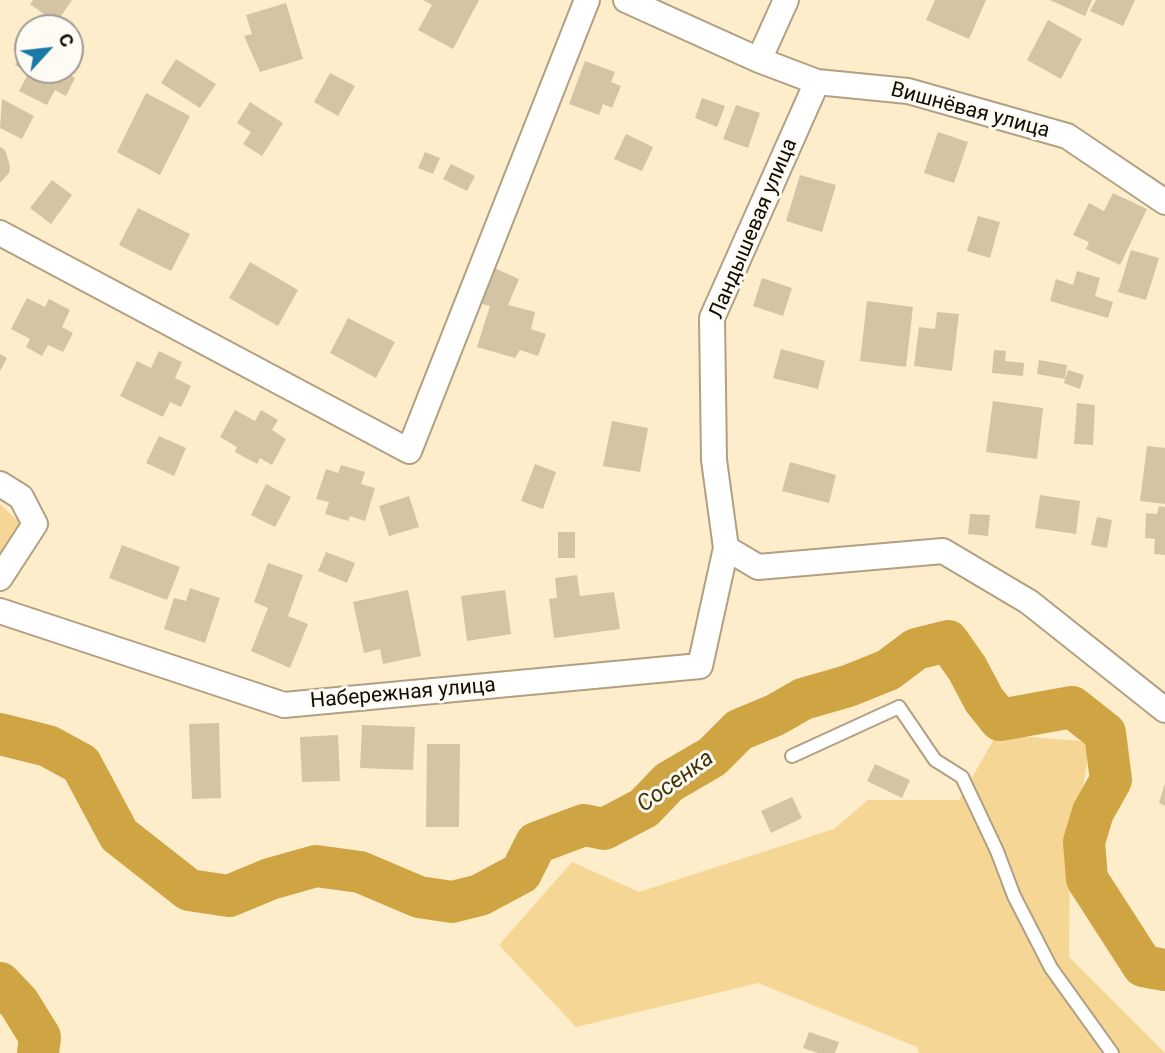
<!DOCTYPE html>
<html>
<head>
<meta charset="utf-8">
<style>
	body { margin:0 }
	#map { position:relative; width:1165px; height:1053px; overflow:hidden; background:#fdedcb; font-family:Roboto,sans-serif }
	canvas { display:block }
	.north { position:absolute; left:14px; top:14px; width:70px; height:70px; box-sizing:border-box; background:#fefbf4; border:2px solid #a09c94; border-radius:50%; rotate:63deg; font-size:19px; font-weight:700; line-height:28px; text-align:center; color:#120d03 }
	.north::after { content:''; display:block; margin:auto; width:24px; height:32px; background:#1a7aa7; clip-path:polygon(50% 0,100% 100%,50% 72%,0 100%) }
</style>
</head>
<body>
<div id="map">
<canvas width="1165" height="1053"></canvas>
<div class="north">С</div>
</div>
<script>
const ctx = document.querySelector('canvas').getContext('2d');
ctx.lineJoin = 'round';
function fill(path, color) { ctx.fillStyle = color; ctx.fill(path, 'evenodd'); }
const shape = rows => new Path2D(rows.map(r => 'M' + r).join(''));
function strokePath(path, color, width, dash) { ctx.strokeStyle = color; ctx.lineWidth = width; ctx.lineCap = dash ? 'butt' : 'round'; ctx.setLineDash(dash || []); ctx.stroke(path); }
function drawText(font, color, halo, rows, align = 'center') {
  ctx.font = font + ' Roboto,sans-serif'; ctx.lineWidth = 6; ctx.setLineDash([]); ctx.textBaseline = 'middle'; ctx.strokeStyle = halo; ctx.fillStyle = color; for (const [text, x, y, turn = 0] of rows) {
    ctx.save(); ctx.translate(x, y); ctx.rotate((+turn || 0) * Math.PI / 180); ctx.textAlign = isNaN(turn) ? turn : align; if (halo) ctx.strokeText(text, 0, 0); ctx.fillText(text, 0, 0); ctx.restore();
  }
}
fill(shape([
	[0,504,22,525,0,553],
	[997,734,1091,742,1070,857,1069,957,1165,1053,919,1053,917,1047,758,983,576,1027,499,945,572,862,639,892,834,829,868,800,959,800]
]), '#f5d695');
strokePath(shape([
	[0,734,48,746,81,764,119,835,189,890,229,896,270,879,316,866,360,872,419,897,452,902,480,895,521,873,536,843,584,825,604,829,644,808,669,782,712,757,739,730,775,715,803,699,848,686,888,670,916,649,948,641,967,668,984,700,1000,720,1072,707,1105,733,1111,780,1093,812,1084,842,1087,879,1143,966,1165,970],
	[0,983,19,1003,40,1037,38,1053]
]), '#cfa442', 42);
fill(shape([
	[33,0,72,0,56,23,30,4],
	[423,0,479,0,453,49,418,30,432,5],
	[935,0,986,0,969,39,926,20],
	[1050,0,1092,0,1085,16],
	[1096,0,1135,0,1123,26,1090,11],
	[286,3,303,59,260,72,244,36,252,34,246,15],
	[1048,20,1082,39,1061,79,1027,60],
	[25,46,28,70,63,70,75,78,66,96,55,90,47,105,19,91,29,72,15,65],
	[176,59,216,84,200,108,161,83],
	[585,61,615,72,611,82,621,86,612,108,603,104,599,115,569,104],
	[330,73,355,86,338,116,314,102],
	[146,93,190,116,160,175,117,152],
	[702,98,725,106,717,127,695,118],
	[2,99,34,116,22,139,0,128],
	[250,102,283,123,262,156,243,144,251,132,237,123],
	[736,105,760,113,748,148,723,139],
	[938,132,968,142,954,183,924,173],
	[626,134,653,147,642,171,614,159],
	[0,147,5,150,10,166,9,173,0,183],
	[425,152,440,158,433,174,418,168],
	[451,164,475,176,467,191,443,179],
	[800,175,836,185,822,232,786,221],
	[52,180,72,195,51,224,30,208],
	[1113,193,1147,209,1120,265,1086,249,1089,242,1073,235,1089,203,1104,211],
	[138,208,190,234,171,271,119,245],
	[978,216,1000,222,990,258,967,251],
	[1131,250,1159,258,1146,300,1118,292],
	[250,262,298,290,278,326,229,298],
	[492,267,519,279,508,305,535,312,531,329,546,334,538,356,520,350,515,358,477,347,490,306,479,303],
	[1077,271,1100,278,1095,296,1113,302,1108,318,1050,301,1056,279,1073,285],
	[762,278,792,288,783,316,753,306],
	[27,298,45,307,49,299,70,310,62,327,73,333,63,352,48,345,42,356,26,347,30,339,11,329],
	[867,301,913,307,906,367,860,361],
	[937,312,959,314,952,371,914,366,919,327,935,329],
	[348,318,395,342,376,378,330,353],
	[781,349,825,361,818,389,773,378],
	[994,350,1006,351,1005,361,1024,363,1023,376,992,373],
	[159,351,182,362,175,378,191,386,181,407,170,402,163,417,120,396,137,361,151,368],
	[0,354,7,358,0,371],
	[1039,360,1067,365,1065,379,1037,374],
	[1068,370,1084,375,1080,389,1064,383],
	[993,401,1043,408,1037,459,986,452],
	[1077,403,1095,405,1093,445,1074,444],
	[235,410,255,421,261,410,278,420,272,430,286,439,272,465,260,458,257,464,235,452,237,447,220,437],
	[612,421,648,428,640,472,603,466],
	[159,436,186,448,174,476,146,463],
	[1147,446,1165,448,1165,504,1140,501],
	[790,462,836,475,829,503,782,491],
	[535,464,556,472,543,509,521,501],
	[341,465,365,472,361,484,375,488,365,521,350,516,348,521,325,514,329,502,316,499,326,469,338,473],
	[266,484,291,497,275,527,251,515],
	[1040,495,1080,501,1076,534,1035,528],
	[409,496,419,527,389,536,379,506],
	[1159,506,1165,507,1165,555,1154,554,1155,539,1145,538,1146,513,1157,514],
	[970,514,990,515,988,536,968,534],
	[1097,517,1112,520,1107,548,1091,545],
	[558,532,575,532,575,558,558,558],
	[122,545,180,567,167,600,109,578],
	[326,552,355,563,347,583,318,571],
	[268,563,303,575,288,616,308,624,290,668,251,651,268,608,254,602],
	[577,575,580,596,614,592,620,629,554,638,549,599,557,598,555,578],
	[190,588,220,598,205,643,164,629,174,598,186,601],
	[408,590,421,656,383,664,380,649,364,653,353,602],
	[505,590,511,634,467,641,461,596],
	[219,723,221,798,192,799,189,724],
	[362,725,415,727,413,770,360,768],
	[338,735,340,781,302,782,300,737],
	[427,744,460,744,459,827,426,827],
	[875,764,910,780,902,798,867,781],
	[1165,783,1165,806,1159,803],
	[792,797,802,818,771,833,761,811],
	[809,1032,839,1042,835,1053,818,1053,803,1048]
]), '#d4c4a4');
const lane = shape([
	[792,756,899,707,935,760,962,777,997,851,1014,896,1051,968,1112,1053]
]);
const street = shape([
	[626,0,759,60,817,82,908,91,1067,136,1165,202],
	[759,60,786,0],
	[0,233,409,451,587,0],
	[0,484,21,497,35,524,0,578],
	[726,548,758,567,943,551,1029,602,1165,710],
	[0,611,284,705,700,666,726,548,714,460,712,318,817,82]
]);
strokePath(lane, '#b1a182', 16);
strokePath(street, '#b1a182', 28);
strokePath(lane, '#fff', 12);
strokePath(street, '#fff', 24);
drawText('21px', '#120d03', '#fefbf4', [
	["Вишнёвая улица",970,111,15],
	["Ландышевая улица",754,229,-67],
	["Набережная улица",403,694,-5]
]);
drawText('italic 23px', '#433207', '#fefbf4', [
	["Сосенка",676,782,-36]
]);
</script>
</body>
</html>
